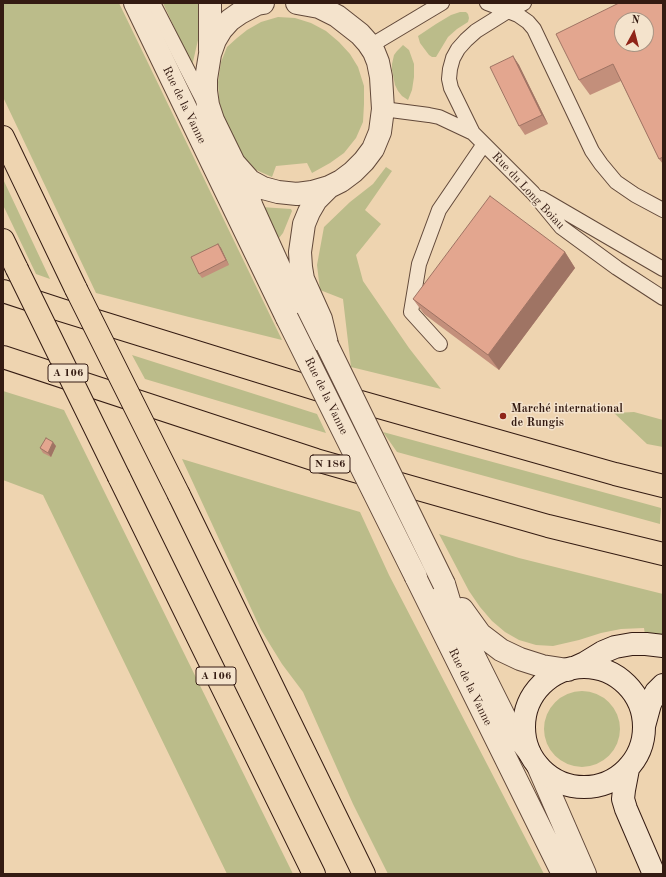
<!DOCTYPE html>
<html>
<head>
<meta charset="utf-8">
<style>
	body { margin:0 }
	#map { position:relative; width:666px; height:877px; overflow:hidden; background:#eed4b0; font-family:"Old Standard TT",serif }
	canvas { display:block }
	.frame { position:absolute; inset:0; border:4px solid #341b12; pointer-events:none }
	.north { position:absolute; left:614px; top:12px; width:40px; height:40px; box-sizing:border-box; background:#f4e3cc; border:1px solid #a79382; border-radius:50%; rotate:7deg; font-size:11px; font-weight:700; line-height:16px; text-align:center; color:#341b12 }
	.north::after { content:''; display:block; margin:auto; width:14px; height:18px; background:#8f2418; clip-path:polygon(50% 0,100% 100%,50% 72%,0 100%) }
</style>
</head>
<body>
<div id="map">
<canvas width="666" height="877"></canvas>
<div class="frame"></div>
<div class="north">N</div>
</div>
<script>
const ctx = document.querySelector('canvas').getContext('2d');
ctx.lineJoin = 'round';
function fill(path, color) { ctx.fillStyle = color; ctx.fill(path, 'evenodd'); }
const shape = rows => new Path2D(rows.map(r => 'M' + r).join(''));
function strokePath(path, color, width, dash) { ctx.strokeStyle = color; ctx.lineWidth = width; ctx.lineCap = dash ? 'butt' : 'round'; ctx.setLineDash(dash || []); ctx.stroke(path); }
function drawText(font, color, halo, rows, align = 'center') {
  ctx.font = font + ' "Old Standard TT",serif'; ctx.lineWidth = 3; ctx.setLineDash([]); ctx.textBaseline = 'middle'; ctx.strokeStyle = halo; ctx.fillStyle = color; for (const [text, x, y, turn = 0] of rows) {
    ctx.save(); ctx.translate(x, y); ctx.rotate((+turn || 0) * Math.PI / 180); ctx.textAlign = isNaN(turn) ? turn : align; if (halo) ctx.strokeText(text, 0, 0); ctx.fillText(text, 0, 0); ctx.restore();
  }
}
fill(shape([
	[3,3,119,3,282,340,189,317,96,293,3,97],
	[163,3,200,3,198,40,192,66],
	[460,12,466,12,468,14,469,18,468,22,457,29,448,37,436,57,432,57,429,55,420,43,418,36,436,24,451,15],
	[278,17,295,18,311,23,326,31,339,42,350,54,358,67,364,86,364,104,363,122,356,138,344,153,330,163,312,173,307,163,276,166,272,177,254,169,237,150,226,127,219,101,218,82,221,62,227,47,237,38,247,30,261,22],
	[403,45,409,50,414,64,414,77,412,90,408,100,402,96,398,91,395,85,392,70,392,64,394,55,397,51],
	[386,167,392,171,365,210,381,224,356,255,363,281,409,348,441,389,351,367,343,299,320,290,317,265,324,227,350,202,373,184],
	[3,179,50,279,36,274,3,205],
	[261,207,291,209,292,211,283,233,279,238,276,238],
	[132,355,317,414,326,433,145,379],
	[3,391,64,410,293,874,227,874,43,495,3,480],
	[634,412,663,420,663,447,647,444,614,413],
	[383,432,661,508,660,524,397,452],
	[182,459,278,488,360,512,389,575,544,874,388,874,353,804,303,692,282,664,261,630],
	[439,534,519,558,663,594,663,636,645,635,644,628,621,629,601,633,579,640,553,646,536,645,519,640,505,632,492,621,480,607,469,591],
	'544 729a38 38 0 1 1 76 0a38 38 0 1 1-76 0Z'
]), '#bbbc8a');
const service = shape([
	[153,3,204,102],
	[487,3,508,11,524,3],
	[370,46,442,3],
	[383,109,429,115,439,117,473,133,533,193,561,227,617,268,663,298],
	[473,133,451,88,449,79,450,69,453,58,458,49,466,40,476,31,508,11,518,15,528,22,534,29,592,151,601,164,616,182,635,195,663,210],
	[541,198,663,269],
	[440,344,411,312,419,264,439,210,484,144]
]);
const minor = shape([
	[135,3,287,318],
	[210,3,210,50],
	[263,3,257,4,240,13,230,20,221,30,215,40,210,54,206,79,206,91,208,105,213,120,234,163,250,181,263,188,278,192,297,194,312,192,329,187,341,181,353,172,364,161,373,149,380,132,383,109,381,77,378,62,374,52,368,43,360,34,337,16,319,7,297,3],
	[237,170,252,207,305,324,327,345],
	[327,344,321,319,303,279,301,267,300,252,304,224,309,212,316,200,329,187],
	[416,577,563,874],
	[444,584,453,614,508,724,529,752],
	[462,609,480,634,501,650,520,659,542,666,568,670],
	[538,766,585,874]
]);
const secondary = shape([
	'524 727a60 60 0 1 1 120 0a60 60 0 1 1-120 0Z',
	[574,668,585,663,603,652,615,647,632,644,646,644,663,646],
	[644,726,650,704,656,692,663,685],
	[628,769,624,790,623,799,626,809,654,874]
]);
const trunk = shape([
	[3,291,61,310,329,393,615,474,663,486],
	[3,357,316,460,548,526,663,554]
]);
const motorway = shape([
	[3,137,76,289],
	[3,240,17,269],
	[119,477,314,874],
	[179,495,364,874]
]);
strokePath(service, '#62493a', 16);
strokePath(minor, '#62493a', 24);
strokePath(secondary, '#341b12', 24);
strokePath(trunk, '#341b12', 24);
strokePath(motorway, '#341b12', 24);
strokePath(service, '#f4e3cc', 14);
strokePath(minor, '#f4e3cc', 22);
strokePath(secondary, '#f4e3cc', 22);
strokePath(trunk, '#eed4b0', 22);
strokePath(motorway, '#eed4b0', 22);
const minorBridge = shape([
	[287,318,416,577],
	[327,345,444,584]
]);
const motorwayBridge = shape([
	[17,269,119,477],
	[76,289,179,495]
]);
strokePath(minorBridge, '#62493a', 24, []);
strokePath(motorwayBridge, '#341b12', 24, []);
strokePath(minorBridge, '#f4e3cc', 22);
strokePath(motorwayBridge, '#eed4b0', 22);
fill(shape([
	[663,3,663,164,659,159,621,81,590,95,579,80],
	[513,56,519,65,548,124,525,135,519,126],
	[218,244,221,248,229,265,202,278,199,274],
	[565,252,575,268,499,370,424,314,413,299],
	[56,446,51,457,43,453,40,448]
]), '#c38f7b');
fill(shape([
	[513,56,519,65,548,124,542,115],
	[218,244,221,248,229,265,226,260],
	[565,252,575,268,499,370,488,355],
	[53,442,56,446,51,457,48,453]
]), '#9f7464');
const building = shape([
	[619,3,663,3,663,157,659,159,613,64,579,80,556,34,619,3],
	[622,20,646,20,646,44,622,44,622,20],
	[513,56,542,115,519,126,490,67,513,56],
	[490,196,565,252,488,355,413,299,490,196],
	[218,244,226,260,199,274,191,257,218,244],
	[46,438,53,442,48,453,40,448,46,438]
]);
fill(building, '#e3a68f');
strokePath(building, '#9f7464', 1);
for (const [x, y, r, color] of [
	[503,416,4,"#8f2418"]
]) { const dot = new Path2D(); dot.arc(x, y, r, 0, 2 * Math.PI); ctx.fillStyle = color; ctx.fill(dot); strokePath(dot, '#f4e3cc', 1.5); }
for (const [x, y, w] of [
	[68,373,40],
	[330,464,40],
	[216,676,40]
]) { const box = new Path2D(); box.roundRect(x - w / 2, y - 9, w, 18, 3); ctx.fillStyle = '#f4e3cc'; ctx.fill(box); strokePath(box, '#341b12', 1); }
drawText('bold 11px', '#341b12', null, [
	["A 106",68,373],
	["N 186",330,464],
	["A 106",216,676]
]);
drawText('12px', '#341b12', '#f4e3cc', [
	["Rue de la Vanne",184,105,64],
	["Rue du Long Boiau",528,191,47],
	["Rue de la Vanne",326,396,64],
	["Rue de la Vanne",470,687,64]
]);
drawText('bold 12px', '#341b12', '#f4e3cc', [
	["Marché international",511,409],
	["de Rungis",511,423]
], 'left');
</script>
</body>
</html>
